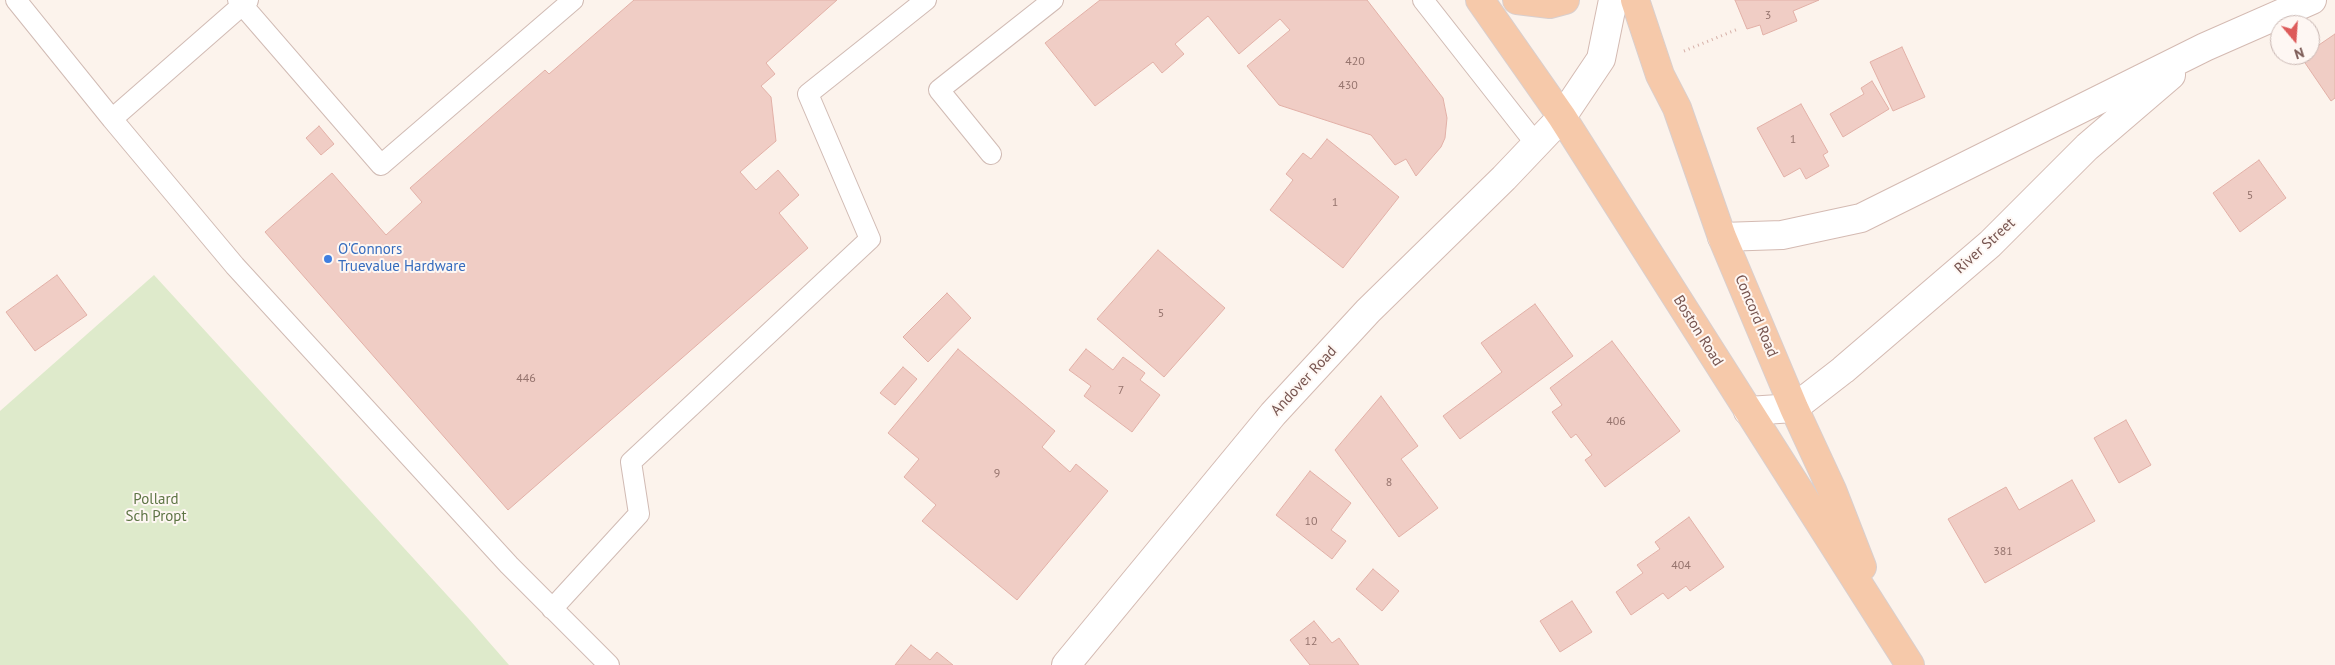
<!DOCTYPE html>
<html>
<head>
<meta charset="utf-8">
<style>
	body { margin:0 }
	#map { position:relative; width:2335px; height:665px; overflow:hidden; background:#fcf3ec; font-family:"PT Sans",sans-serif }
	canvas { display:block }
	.north { position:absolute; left:2270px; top:15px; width:50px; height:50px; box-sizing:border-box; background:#fef7f3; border:1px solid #c8b6b2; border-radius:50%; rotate:162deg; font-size:14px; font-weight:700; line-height:20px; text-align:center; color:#775550 }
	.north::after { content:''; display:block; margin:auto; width:18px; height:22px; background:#dd5b5a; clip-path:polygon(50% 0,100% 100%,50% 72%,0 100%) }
</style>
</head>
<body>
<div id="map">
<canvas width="2335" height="665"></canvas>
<div class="north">N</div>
</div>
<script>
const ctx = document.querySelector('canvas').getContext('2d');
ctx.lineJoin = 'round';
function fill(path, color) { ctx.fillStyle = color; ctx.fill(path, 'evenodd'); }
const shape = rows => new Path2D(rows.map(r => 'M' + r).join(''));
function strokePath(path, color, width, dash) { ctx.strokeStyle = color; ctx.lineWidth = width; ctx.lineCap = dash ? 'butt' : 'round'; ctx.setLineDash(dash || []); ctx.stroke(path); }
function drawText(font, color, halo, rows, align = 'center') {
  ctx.font = font + ' "PT Sans",sans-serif'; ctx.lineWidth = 4; ctx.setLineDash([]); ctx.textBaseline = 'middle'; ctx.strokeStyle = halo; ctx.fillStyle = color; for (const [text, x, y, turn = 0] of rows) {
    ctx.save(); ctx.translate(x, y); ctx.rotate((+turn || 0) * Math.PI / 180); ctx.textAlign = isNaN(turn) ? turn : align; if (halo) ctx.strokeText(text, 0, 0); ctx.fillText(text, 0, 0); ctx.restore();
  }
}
fill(shape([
	[154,275,468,618,509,665,0,665,0,411]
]), '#deeacb');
const building = shape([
	[634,0,837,0,766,63,775,74,761,86,771,97,776,141,740,172,756,190,778,170,799,195,779,213,808,248,508,510,265,232,332,173,386,235,422,202,410,188,545,70,549,74,634,0],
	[1100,0,1367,0,1443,98,1447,118,1445,138,1441,147,1416,176,1406,159,1395,165,1371,135,1279,105,1247,66,1290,30,1280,19,1239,54,1208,16,1175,44,1184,54,1162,73,1153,62,1095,106,1045,43,1100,0],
	[1735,0,1819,0,1793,11,1797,21,1763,35,1760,25,1747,29,1735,0],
	[2335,34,2335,98,2331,101,2301,57,2310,55,2310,51,2335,34],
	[1902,47,1925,97,1893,111,1870,62,1902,47],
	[1872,81,1889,109,1843,137,1830,114,1864,94,1861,88,1872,81],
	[1801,104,1828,152,1823,155,1829,166,1806,179,1800,168,1784,177,1757,128,1801,104],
	[319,126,334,144,321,155,306,138,319,126],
	[1327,139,1399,197,1343,268,1270,210,1293,180,1286,174,1303,153,1311,159,1327,139],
	[2259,160,2286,198,2240,232,2213,193,2259,160],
	[1158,250,1225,308,1164,377,1097,319,1158,250],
	[57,275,87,315,35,351,6,312,57,275],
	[947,293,971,318,928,362,903,337,947,293],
	[1535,304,1573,356,1460,439,1443,416,1502,372,1481,343,1535,304],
	[1612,341,1680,431,1605,487,1585,460,1592,455,1576,434,1571,438,1552,412,1562,405,1550,388,1612,341],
	[958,349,1055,431,1042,447,1070,472,1076,464,1108,491,1017,600,922,521,936,505,904,477,919,459,888,433,958,349],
	[1086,349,1113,370,1123,357,1145,373,1140,380,1160,395,1132,432,1084,396,1091,386,1069,370,1086,349],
	[903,367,917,379,895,405,880,393,903,367],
	[1381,396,1418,446,1401,459,1438,508,1399,537,1335,450,1381,396],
	[2126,420,2151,465,2119,483,2094,438,2126,420],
	[1310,471,1351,503,1331,530,1346,541,1332,559,1276,515,1310,471],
	[2072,480,2095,521,1985,583,1948,519,2006,487,2019,510,2072,480],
	[1689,517,1724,567,1690,591,1686,586,1668,599,1663,593,1631,615,1616,592,1643,573,1637,565,1660,549,1655,542,1689,517],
	[1373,569,1399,591,1382,611,1356,589,1373,569],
	[1572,601,1592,632,1560,652,1540,621,1572,601],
	[1314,621,1332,643,1339,638,1359,665,1310,665,1290,640,1314,621],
	[911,645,930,660,937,652,953,665,895,665,911,645]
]);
fill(building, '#f0cdc5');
strokePath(building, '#e2b0a7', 1);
const lane = shape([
	[16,0,112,119],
	[238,0,381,165,573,0],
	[248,0,112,119,235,266,509,565,609,665],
	[1423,0,1536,144],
	[991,154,939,90,1053,0],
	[552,609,639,514,631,462,870,239,808,94,926,0]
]);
const secondary = shape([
	[1722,237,1782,235,1861,218,2205,47,2312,0],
	[1748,411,1794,408,1843,370,1990,244,2087,147,2171,75],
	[1066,665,1273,414,1368,311,1504,178,1562,117,1601,59,1613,0]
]);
const primary = shape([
	[1480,0,1562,117,1910,665],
	[1517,0,1550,4,1565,0],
	[1635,0,1660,75,1677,108,1722,237,1794,408,1832,490,1862,567]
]);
strokePath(lane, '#d1bbb4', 22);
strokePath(secondary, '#d4bab2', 30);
strokePath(primary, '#d9cfce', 30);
strokePath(shape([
	[1684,51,1738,29]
]), '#d6b0a8', 3, [1, 4]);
strokePath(lane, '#fff', 20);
strokePath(secondary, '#fff', 28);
strokePath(primary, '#f6c9aa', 28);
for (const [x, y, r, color] of [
	[328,259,5,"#3f7fe0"]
]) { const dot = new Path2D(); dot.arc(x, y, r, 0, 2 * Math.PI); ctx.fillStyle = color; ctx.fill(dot); strokePath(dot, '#fef7f3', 2); }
drawText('12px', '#95736d', null, [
	["3",1768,16],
	["420",1355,62],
	["430",1348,86],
	["1",1793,140],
	["5",2250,196],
	["1",1335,203],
	["5",1161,314],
	["446",526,379],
	["7",1121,391],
	["406",1616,422],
	["9",997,474],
	["8",1389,483],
	["10",1311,522],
	["381",2003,552],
	["404",1681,566],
	["12",1311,642]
]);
drawText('15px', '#775550', '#fef7f3', [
	["River Street",1985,246,-42],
	["Concord Road",1756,316,67],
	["Boston Road",1698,331,58],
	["Andover Road",1304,381,-47]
]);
drawText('15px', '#366cbe', '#fef7f3', [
	["O'Connors",338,250],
	["Truevalue Hardware",338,267]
], 'left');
drawText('15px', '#5e7545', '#fef7f3', [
	["Pollard",156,500],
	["Sch Propt",156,517]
]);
</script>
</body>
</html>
